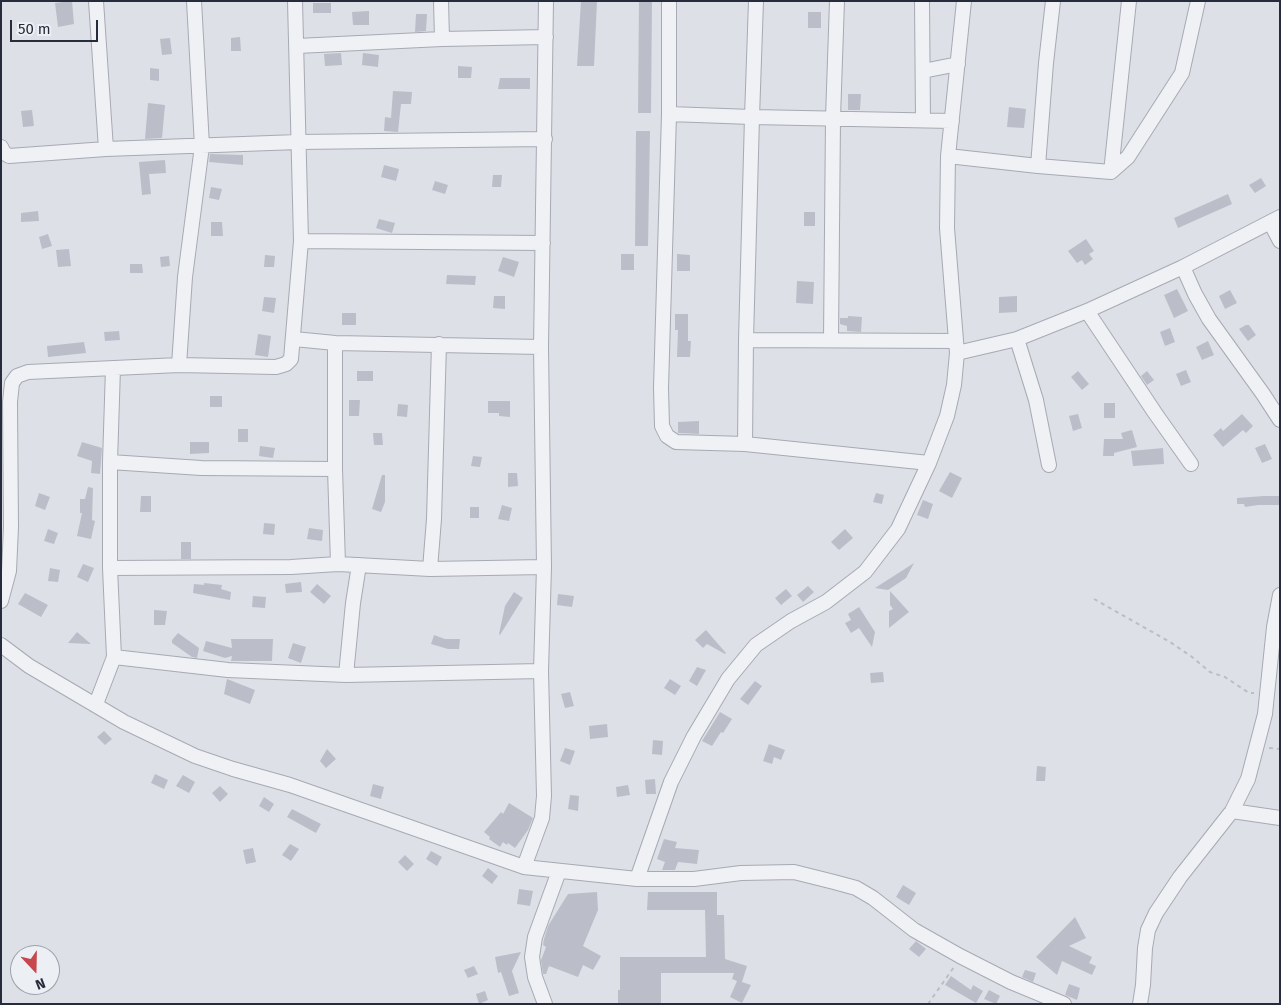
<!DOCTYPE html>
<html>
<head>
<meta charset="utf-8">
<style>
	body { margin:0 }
	#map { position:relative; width:1281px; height:1005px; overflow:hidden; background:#dde0e6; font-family:"Fira Sans",sans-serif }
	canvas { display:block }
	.frame { position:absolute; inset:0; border:2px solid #272c3c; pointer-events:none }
	.north { position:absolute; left:10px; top:945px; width:50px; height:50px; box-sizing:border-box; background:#eceff4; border:1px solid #9da1aa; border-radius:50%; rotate:159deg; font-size:14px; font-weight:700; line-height:20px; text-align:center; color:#272c3c }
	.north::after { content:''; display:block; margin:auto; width:18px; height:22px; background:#c6484c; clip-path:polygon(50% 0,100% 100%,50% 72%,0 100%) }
	.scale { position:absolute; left:10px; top:20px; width:88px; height:22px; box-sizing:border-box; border:2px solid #272c3c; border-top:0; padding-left:6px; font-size:15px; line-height:18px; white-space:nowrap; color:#272c3c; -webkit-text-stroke:4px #eceff4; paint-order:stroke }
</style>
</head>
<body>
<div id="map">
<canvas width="1281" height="1005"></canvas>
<div class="frame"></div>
<div class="north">N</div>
<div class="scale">50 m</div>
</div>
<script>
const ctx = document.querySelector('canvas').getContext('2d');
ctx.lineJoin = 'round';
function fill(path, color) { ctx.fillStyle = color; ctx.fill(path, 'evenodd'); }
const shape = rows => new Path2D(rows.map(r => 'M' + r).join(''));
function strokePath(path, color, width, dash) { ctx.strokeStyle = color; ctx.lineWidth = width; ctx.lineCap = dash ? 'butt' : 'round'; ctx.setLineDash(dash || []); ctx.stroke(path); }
fill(shape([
	[72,1,74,24,58,27,55,3],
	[581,1,597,1,594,66,577,66],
	[639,1,652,1,651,113,638,113],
	[313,3,331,3,331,13,313,13],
	[369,11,369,25,353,25,352,12],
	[808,12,821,12,821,28,808,28],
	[416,14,427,14,426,31,415,32],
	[240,37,241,51,231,51,231,38],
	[170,38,172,54,162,55,160,39],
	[341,53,342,65,325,66,324,54],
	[363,53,379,55,378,67,362,65],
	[458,66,472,67,471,78,458,78],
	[150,68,159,69,159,81,150,80],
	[500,78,530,78,530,89,498,89],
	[393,91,412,92,411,104,401,104,398,132,384,131,385,117,391,118],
	[848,94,861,94,860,110,848,110],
	[148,103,165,105,162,138,145,139],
	[1009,107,1026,109,1024,128,1007,127],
	[32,110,34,126,23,127,21,111],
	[636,131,650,131,648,246,635,246],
	[210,154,243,155,243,165,209,162],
	[165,160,166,173,149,174,151,194,142,195,139,162],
	[384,165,399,169,396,181,381,177],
	[493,175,502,175,501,187,492,187],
	[1261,178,1266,186,1255,193,1249,185],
	[435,181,448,185,445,194,432,190],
	[211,187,222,189,219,200,209,198],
	[1228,194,1232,204,1178,228,1174,218],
	[38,211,39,221,21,222,21,213],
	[804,212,815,212,815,226,804,226],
	[379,219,395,223,392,233,376,228],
	[211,222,222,222,223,236,211,236],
	[48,234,52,246,42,249,39,237],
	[1086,239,1094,251,1089,254,1093,259,1085,265,1082,260,1077,263,1068,251],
	[69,249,71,266,58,267,56,250],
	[621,254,634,254,634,270,621,270],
	[677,254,690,255,690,271,677,271],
	[265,255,275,256,274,267,264,267],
	[169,256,170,266,161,267,160,257],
	[503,257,519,262,514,277,498,271],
	[130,264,142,264,143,273,130,273],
	[447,275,476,276,475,285,446,284],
	[797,281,814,282,813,304,796,303],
	[1177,289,1188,311,1174,318,1164,295],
	[1230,290,1237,303,1225,309,1219,296],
	[494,296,505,296,505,309,493,308],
	[1017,296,1017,312,999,313,999,297],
	[264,297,276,298,274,313,262,311],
	[342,313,356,313,356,325,342,325],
	[675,314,688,314,688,341,691,341,690,357,677,357,678,330,675,330],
	[848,316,862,317,861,332,847,331,847,326,840,324,840,318,848,318],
	[1246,325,1249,325,1256,335,1248,341,1239,329],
	[1170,328,1175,342,1165,346,1160,332],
	[119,331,120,340,105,341,104,332],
	[258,334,271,336,268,357,255,355],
	[1208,341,1214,355,1202,360,1196,347],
	[84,342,86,353,48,357,47,346],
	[1186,370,1191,382,1181,386,1176,374],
	[357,371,373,371,373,381,357,381],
	[1078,371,1089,384,1082,390,1071,377],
	[1147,371,1154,380,1147,385,1141,376],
	[210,396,222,396,222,407,210,407],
	[349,400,360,400,359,416,349,416],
	[488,401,510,401,510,417,499,416,499,413,488,413],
	[1104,403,1115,403,1115,418,1104,418],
	[398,404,408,405,407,417,397,416],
	[1078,414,1082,428,1073,431,1069,416],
	[1242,414,1253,426,1246,433,1243,430,1223,447,1213,435,1221,428,1223,431],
	[699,421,699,434,678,433,678,422],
	[238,429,248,429,248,442,238,442],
	[1132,430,1137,447,1114,453,1114,456,1103,456,1104,439,1123,439,1121,433],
	[373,433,382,433,383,445,374,445],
	[82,442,102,448,100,474,91,473,92,461,77,456],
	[190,442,209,442,209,453,190,454],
	[1265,444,1272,459,1262,463,1255,448],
	[260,446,275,448,273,458,259,456],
	[1163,448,1164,464,1133,466,1131,451],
	[473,456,482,457,480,467,471,466],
	[950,472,962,478,952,498,939,491],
	[508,473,517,473,518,486,508,487],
	[382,475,385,475,385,502,381,512,372,509],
	[88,487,93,488,92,520,95,521,91,539,77,536,82,513,80,513,80,499,85,499],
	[39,493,50,497,45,510,35,506],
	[876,493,884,495,882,504,873,502],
	[141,496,151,496,151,512,140,512],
	[1264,496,1280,496,1280,505,1258,505,1245,507,1244,504,1237,504,1237,498],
	[923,500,933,504,928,519,917,515],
	[502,505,512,508,509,521,498,519],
	[470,507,479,507,479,518,470,518],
	[264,523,275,524,274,535,263,534],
	[309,528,323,530,322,541,307,539],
	[48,529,58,533,54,544,44,541],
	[845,529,853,538,839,550,831,542],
	[181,542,191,542,191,559,181,559],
	[914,563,906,578,888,590,875,588],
	[83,564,94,568,88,582,77,577],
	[50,568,60,570,58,582,48,581],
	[301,582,302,592,286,593,285,584],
	[204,583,222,585,221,589,231,592,230,600,193,593,194,584,204,585],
	[317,584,331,596,324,604,310,592],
	[808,586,814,592,803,602,797,595],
	[786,589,792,596,781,605,775,598],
	[890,591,909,612,889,628,889,611,893,609,890,605],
	[514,592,523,598,500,635,499,634,505,606],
	[25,593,48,605,41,617,18,604],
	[558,594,574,596,572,607,557,605],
	[253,596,266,597,265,608,252,607],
	[859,607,875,632,872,647,859,628,851,633,845,623,851,620,848,614],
	[154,610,167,611,165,625,154,625],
	[706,630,726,653,725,654,707,644,703,648,695,640],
	[77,632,91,644,68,643],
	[178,633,199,648,197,658,192,657,172,643,172,640],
	[434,635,445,639,460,639,459,649,448,649,431,644],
	[231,639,273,639,272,661,231,661,232,656,225,658,203,651,206,641,232,648],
	[293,643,306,647,301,663,288,658],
	[697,667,706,670,697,686,689,681],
	[883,672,884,682,871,683,870,673],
	[227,679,255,690,250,704,224,694],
	[670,679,681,686,675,695,664,688],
	[755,681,762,686,748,705,740,699],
	[570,692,574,706,565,708,561,694],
	[720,712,732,719,723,733,721,732,712,746,702,741],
	[607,724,608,737,590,739,589,726],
	[104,731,112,739,105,745,97,737],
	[653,740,663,741,662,755,652,754],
	[769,744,785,750,781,760,774,757,772,764,763,761],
	[565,748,575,751,570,765,560,761],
	[327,749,336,759,326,768,320,761],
	[1037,766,1046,767,1045,781,1036,781],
	[155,774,168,780,164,789,151,783],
	[183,775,195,782,189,793,176,786],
	[655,779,656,794,646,794,645,780],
	[373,784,384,787,381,799,370,796],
	[628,785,630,795,617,797,616,787],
	[220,786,228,794,220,802,212,793],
	[570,795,579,796,578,811,568,809],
	[264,797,274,804,269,812,259,806],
	[509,803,533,818,528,830,515,848,508,843,507,845,503,842,500,847,489,839,490,837,484,832,501,812,503,814],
	[292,809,321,824,316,833,287,817],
	[664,839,677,842,675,848,699,850,697,864,678,862,675,870,662,870,665,862,657,859],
	[290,844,299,849,291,861,282,855],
	[253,848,256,862,246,864,243,850],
	[431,851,442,857,437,866,426,859],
	[405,855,414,864,407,871,398,862],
	[488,868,498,876,492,884,482,876],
	[903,885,916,893,909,905,896,897],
	[519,889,533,891,530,906,517,904],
	[597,892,598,910,583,946,601,956,593,970,583,965,578,977,549,966,546,974,543,974,541,960,546,947,543,945,544,939,548,926,568,894],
	[648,892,717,892,717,915,724,915,725,959,747,966,742,982,751,985,742,1003,730,997,737,981,732,979,734,973,661,973,661,1004,618,1004,618,990,620,990,620,957,706,957,705,910,647,910],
	[1075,917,1086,938,1069,946,1092,957,1089,963,1096,966,1092,975,1062,961,1057,975,1036,957],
	[916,941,926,949,919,957,909,949],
	[521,952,512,971,519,993,509,996,501,972,498,973,495,957],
	[474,966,478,974,468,978,464,970],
	[1025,970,1036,973,1033,982,1022,977],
	[951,976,971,990,973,985,983,991,976,1003,945,985],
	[1069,984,1080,988,1077,1000,1065,995],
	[989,990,1000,996,996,1004,984,999],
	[485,991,488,1000,479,1004,476,994]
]), '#bbbec8');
const minor = shape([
	[96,1,106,149],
	[441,1,442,39],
	[669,1,669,114,661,388,662,426,667,436,676,442,745,444,929,463],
	[756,1,752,117,952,121],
	[922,1,923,120],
	[297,46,442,39,546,37],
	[923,71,958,64],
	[669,114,752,117,746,340,956,341],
	[1,147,4,153,9,156,106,149,298,142,545,139],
	[948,156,1038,166,1046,63,1053,1],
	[1038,166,1111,172,1128,157,1182,73,1198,1],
	[1111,172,1129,1],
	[1270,222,1280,241],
	[301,241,543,243],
	[1183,267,1195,294,1209,319,1263,394,1280,420],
	[1087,311,1155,413,1191,464],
	[294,339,335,343,541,347],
	[1017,339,1036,400,1049,465],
	[831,340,833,118,837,1],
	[335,343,335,469,338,564],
	[957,353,1017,339,1087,311,1183,267,1280,217],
	[179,365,185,277,202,146,194,1],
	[745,444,746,340],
	[110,462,201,468,335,469],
	[110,568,291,567,338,564,430,569,434,519,439,344],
	[430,569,544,567],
	[1,601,9,571,11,527,10,402,12,383,17,376,28,372,179,365,276,367,286,364,291,359,301,241,295,1],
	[1,645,29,666,124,722,195,756,233,769,290,785,524,867,637,879,694,879,741,873,794,872,834,882,856,888,873,898,914,930,960,956,1011,982,1064,1004],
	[114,657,228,670,346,675,541,671],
	[346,675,353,603,359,565],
	[96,704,114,657,110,568,110,462,113,368],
	[1232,811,1280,818],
	[524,867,542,818,544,796,541,671,544,567,541,347,546,1],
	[637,879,671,782,694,736,728,679,756,645,791,621,826,602,865,572,898,529,929,463,947,416,954,385,957,353,947,228,948,156,964,1],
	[545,1004,535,977,532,957,535,937,559,871],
	[1140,1004,1143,985,1145,948,1148,930,1156,913,1180,877,1232,811,1248,779,1265,714,1274,627,1280,595]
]);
strokePath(minor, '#a6aab3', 16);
strokePath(shape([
	[1094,599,1170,642,1192,657,1210,672,1225,677,1249,693,1254,693],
	[1269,748,1280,749],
	[928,1004,954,967]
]), '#bbbec5', 2, [4, 4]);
strokePath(minor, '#eff1f5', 14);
</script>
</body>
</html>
